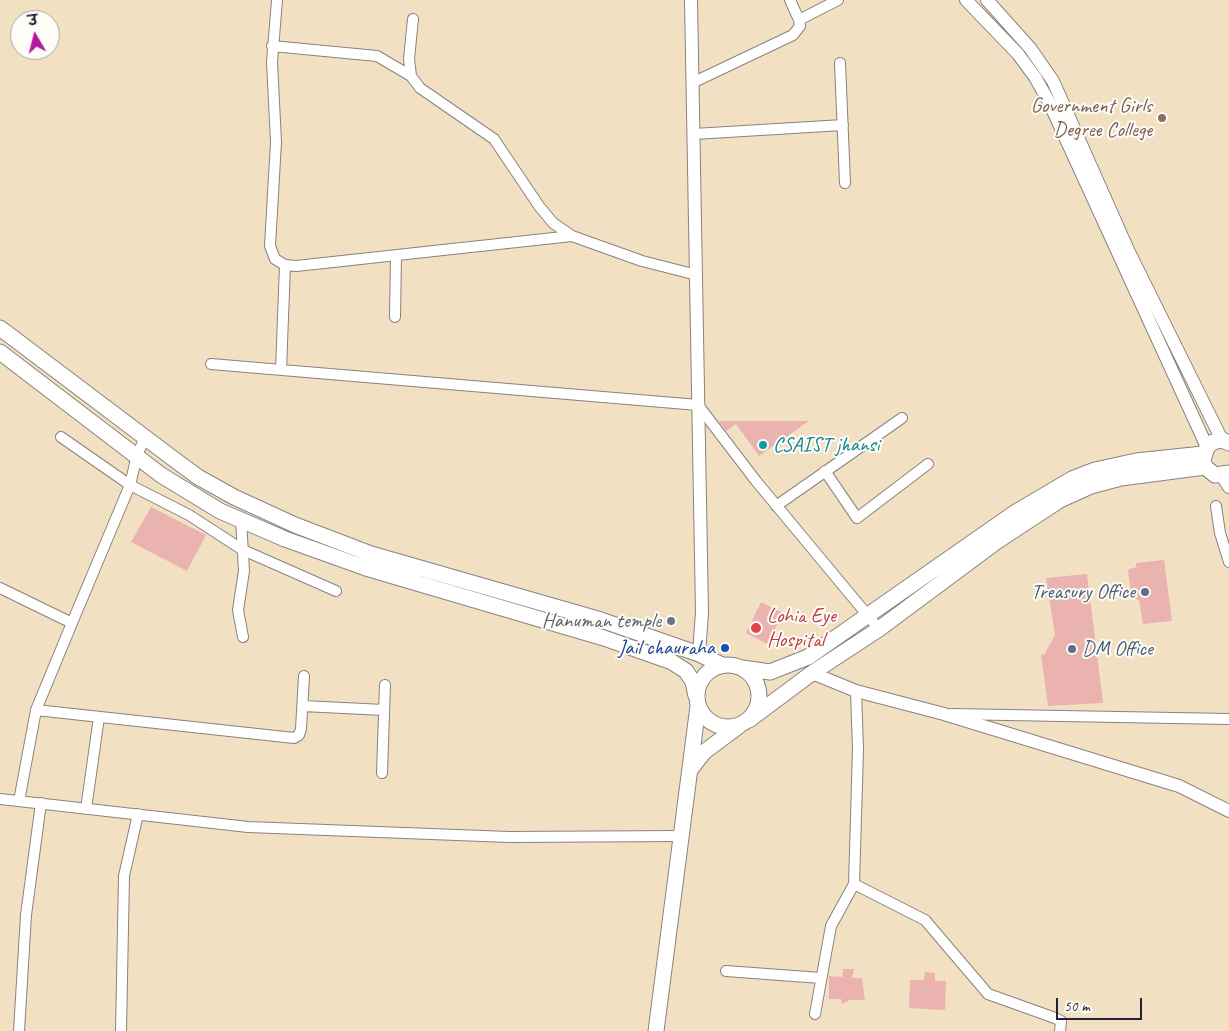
<!DOCTYPE html>
<html>
<head>
<meta charset="utf-8">
<style>
	body { margin:0 }
	#map { position:relative; width:1229px; height:1031px; overflow:hidden; background:#f1e1c2; font-family:Caveat,"Playpen Sans Deva",sans-serif }
	canvas { display:block }
	.north { position:absolute; left:10px; top:10px; width:50px; height:50px; box-sizing:border-box; background:#fdfcf7; border:1px solid #a5a5ac; border-radius:50%; rotate:352deg; font-size:14px; font-weight:700; line-height:20px; text-align:center; color:#22223b }
	.north::after { content:''; display:block; margin:auto; width:18px; height:22px; background:#b5179e; clip-path:polygon(50% 0,100% 100%,50% 72%,0 100%) }
	.scale { position:absolute; left:1056px; top:998px; width:86px; height:22px; box-sizing:border-box; border:2px solid #22223b; border-top:0; padding-left:6px; font-size:15px; line-height:18px; white-space:nowrap; color:#22223b; -webkit-text-stroke:4px #fdfcf7; paint-order:stroke }
</style>
</head>
<body>
<div id="map">
<canvas width="1229" height="1031"></canvas>
<div class="north">उ</div>
<div class="scale">50 m</div>
</div>
<script>
const ctx = document.querySelector('canvas').getContext('2d');
ctx.lineJoin = 'round';
function fill(path, color) { ctx.fillStyle = color; ctx.fill(path, 'evenodd'); }
const shape = rows => new Path2D(rows.map(r => 'M' + r).join(''));
function strokePath(path, color, width, dash) { ctx.strokeStyle = color; ctx.lineWidth = width; ctx.lineCap = dash ? 'butt' : 'round'; ctx.setLineDash(dash || []); ctx.stroke(path); }
function drawText(font, color, halo, rows, align = 'center') {
  ctx.font = font + ' Caveat,sans-serif'; ctx.lineWidth = 4; ctx.setLineDash([]); ctx.textBaseline = 'middle'; ctx.strokeStyle = halo; ctx.fillStyle = color; for (const [text, x, y, turn = 0] of rows) {
    ctx.save(); ctx.translate(x, y); ctx.rotate((+turn || 0) * Math.PI / 180); ctx.textAlign = isNaN(turn) ? turn : align; if (halo) ctx.strokeText(text, 0, 0); ctx.fillText(text, 0, 0); ctx.restore();
  }
}
fill(shape([
	[719,421,809,421,759,456,736,424,726,431],
	[151,507,206,535,187,571,131,542],
	[1164,560,1172,621,1143,624,1139,600,1133,598,1131,593,1128,570,1136,567,1136,563],
	[1087,574,1103,703,1048,706,1041,655,1044,655,1055,635,1046,578],
	[761,602,783,613,767,644,746,633],
	[843,969,854,969,852,978,862,978,865,1000,850,1000,842,1004,841,999,829,999,829,976,842,977],
	[925,972,935,973,935,981,946,981,945,1010,909,1008,910,980,924,980]
]), '#eab3af');
const minor = shape([
	[277,0,272,62,276,142,270,246,275,259,285,265,296,266,572,236],
	[413,19,409,59,411,76,420,88,494,139,539,206,553,223,572,236,642,261,697,275],
	[799,20,838,0],
	[272,46,377,56,411,76],
	[840,63,845,183],
	[692,83,793,35,800,26,799,20,790,0],
	[694,134,843,125],
	[395,317,396,255],
	[211,364,698,405,756,481,879,629],
	[281,370,285,265],
	[61,437,130,485,189,515,243,550,336,591],
	[825,471,857,518,928,464],
	[776,506,902,418],
	[1216,506,1220,533,1229,562],
	[241,519,244,571,238,610,243,637],
	[0,588,72,623,130,485,137,455,145,438],
	[303,706,384,710],
	[36,710,294,738,299,735,301,729,304,676],
	[952,714,1229,719],
	[382,773,385,685],
	[0,799,248,827,509,837,681,836],
	[19,801,36,710,72,623],
	[86,809,99,717],
	[854,884,925,920,988,994,1055,1018,1061,1021,1060,1031],
	[726,971,821,978],
	[815,1014,831,926,854,884,858,750,856,691],
	[19,1031,26,915,41,803],
	[121,1031,124,876,138,814]
]);
const tertiary = shape([
	[691,0,702,612,699,654],
	[966,0,1018,54,1035,77,1049,102,1207,447],
	[987,0,1030,48,1053,81,1128,250,1222,440],
	[1222,476,1229,487],
	[812,673,856,691,944,714,1179,786,1229,811]
]);
const primary = shape([
	[0,328,171,457,198,477,234,497,295,525,371,554,601,620,699,654,722,665],
	[0,352,161,475,220,511,285,539,366,568,604,638,672,662,686,671,693,682,696,696],
	[1229,443,1222,440,1213,442,1207,447,1203,460,1205,467,1215,475,1229,473],
	'697 696a31 31 0 1 1 62 0a31 31 0 1 1-62 0Z',
	[742,668,770,672,808,657,1016,512,1072,479,1095,470,1136,461,1203,454],
	[749,720,812,673,879,629,996,542,1060,500,1091,486,1121,478,1205,467],
	[690,770,704,752,739,726],
	[656,1031,698,706]
]);
strokePath(minor, '#8a827e', 12);
strokePath(tertiary, '#8a827e', 14);
strokePath(primary, '#8a827e', 17);
strokePath(minor, '#fff', 10);
strokePath(tertiary, '#fff', 12);
strokePath(primary, '#fff', 15);
for (const [x, y, r, color] of [
	[1162,118,5,"#8d6e63"],
	[763,445,5,"#0f9aa8"],
	[1145,592,5,"#5c6f8a"],
	[671,621,5,"#6b7280"],
	[756,628,6,"#e0444e"],
	[725,648,5,"#1a4fb4"],
	[1072,649,5,"#5c6f8a"]
]) { const dot = new Path2D(); dot.arc(x, y, r, 0, 2 * Math.PI); ctx.fillStyle = color; ctx.fill(dot); strokePath(dot, '#fdfcf7', 2); }
drawText('21px', '#785e54', '#fdfcf7', [
	["Government Girls",1152,106],
	["Degree College",1152,130]
], 'right');
drawText('21px', '#0d838f', '#fdfcf7', [
	["CSAIST jhansi",773,445]
], 'left');
drawText('21px', '#4e5e75', '#fdfcf7', [
	["Treasury Office",1135,592],
	["DM Office",1082,649,"left"]
], 'right');
drawText('21px', '#be3a42', '#fdfcf7', [
	["Lohia Eye",767,616],
	["Hospital",767,640]
], 'left');
drawText('21px', '#5b616d', '#fdfcf7', [
	["Hanuman temple",661,621]
], 'right');
drawText('21px', '#164399', '#fdfcf7', [
	["Jail chauraha",715,648]
], 'right');
</script>
</body>
</html>
